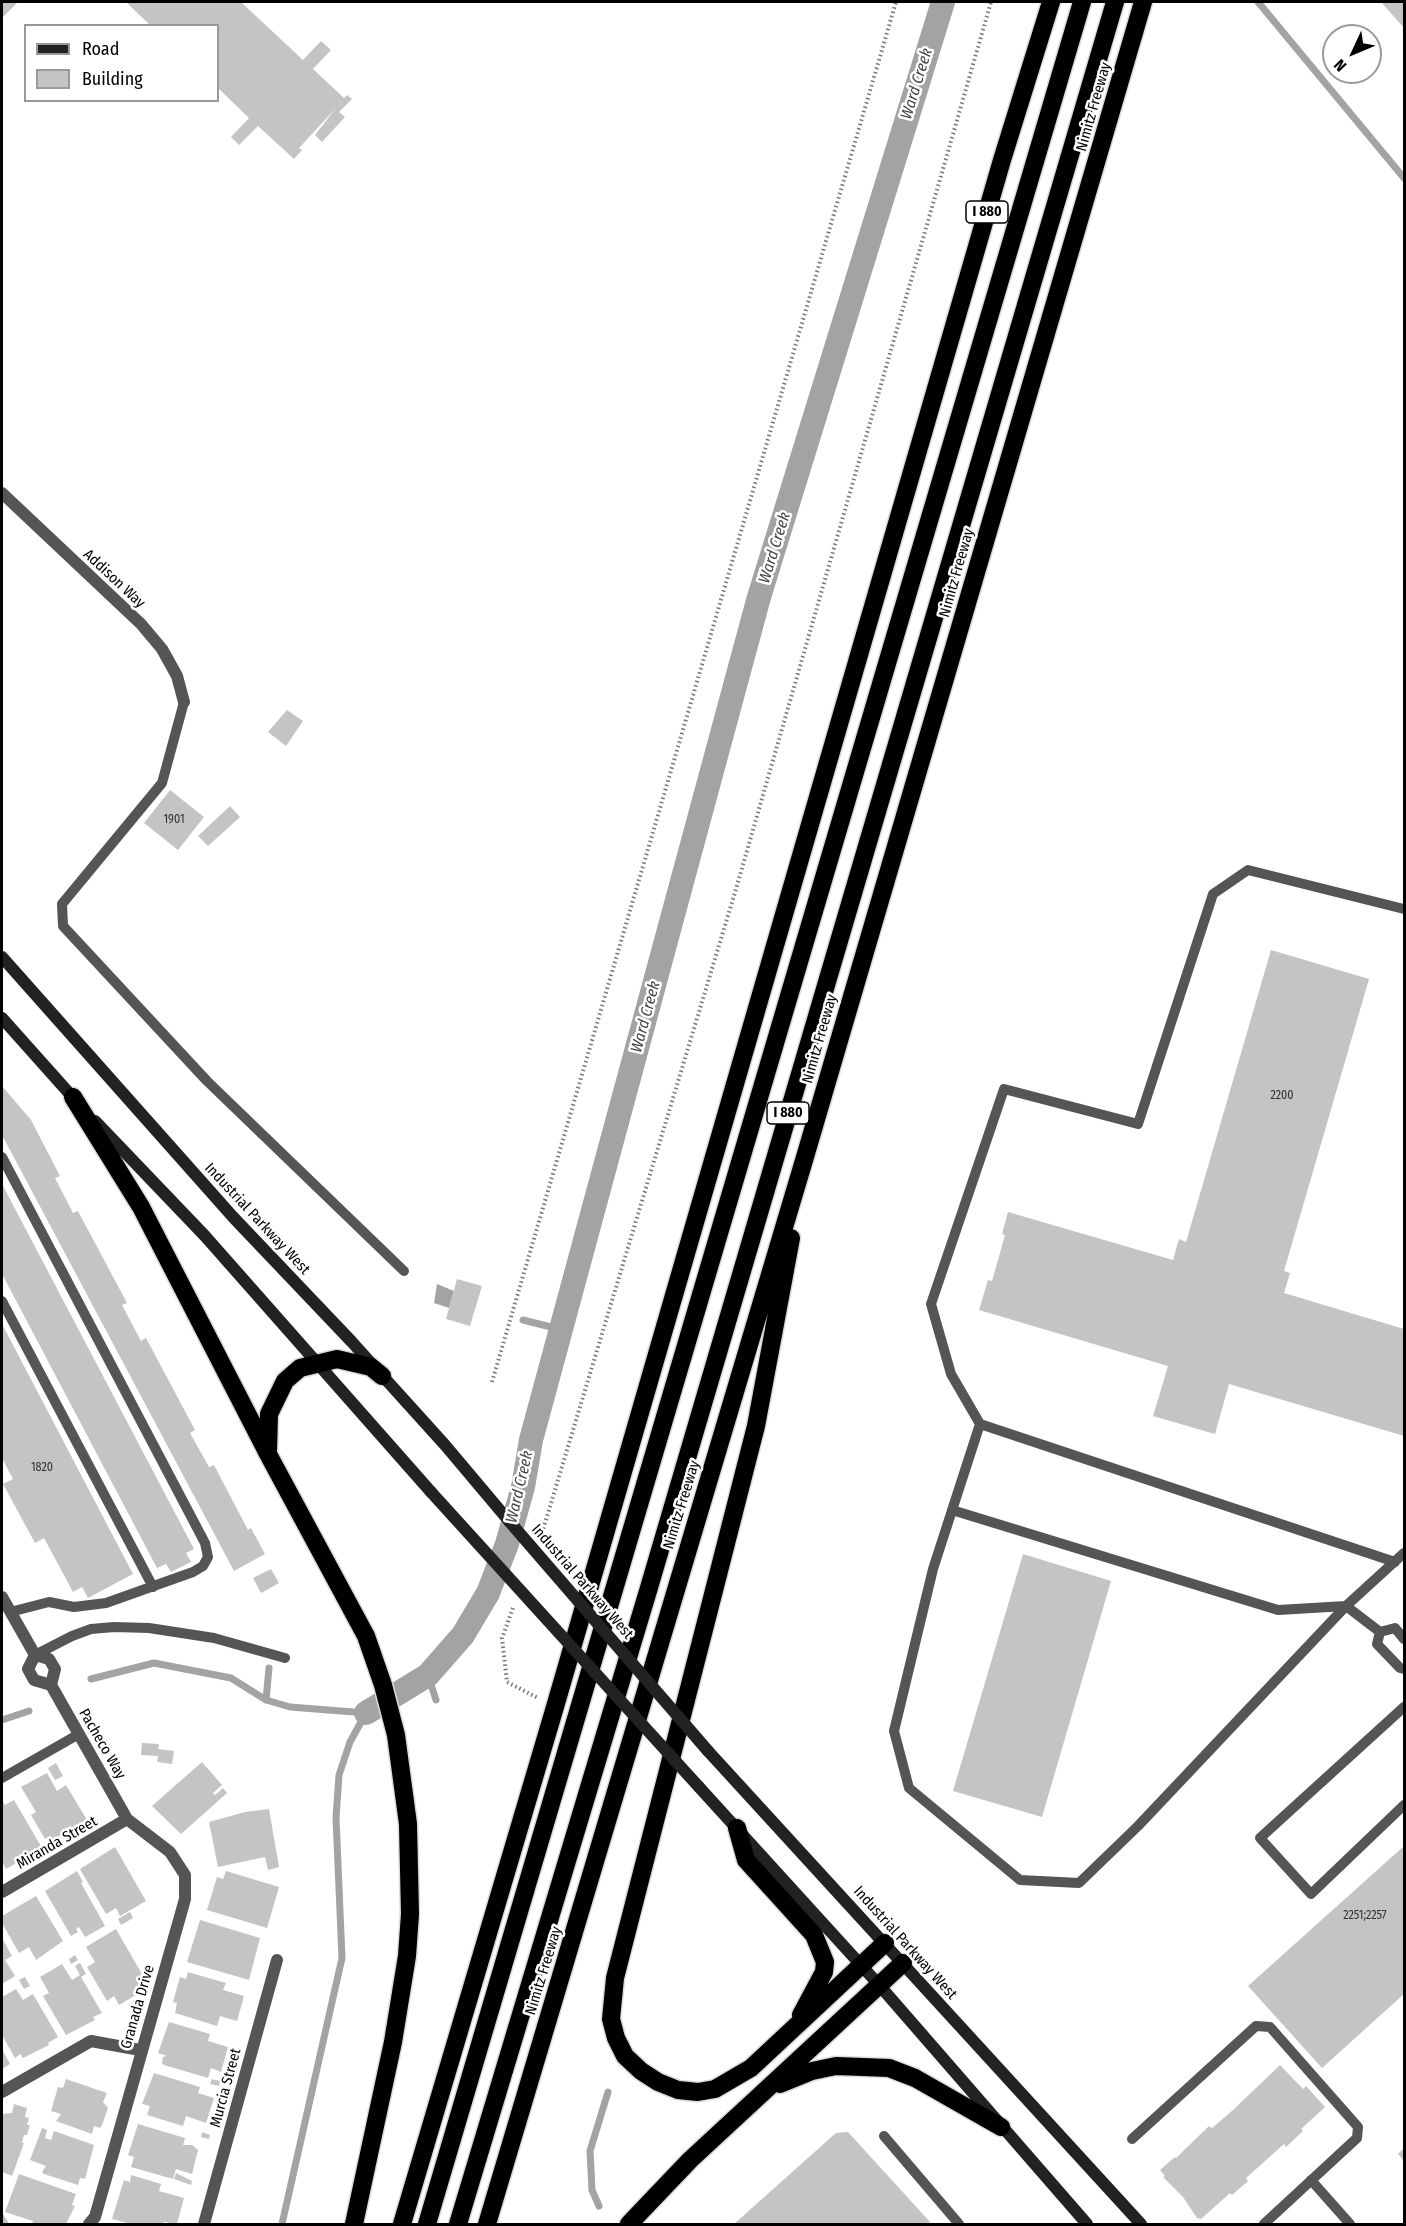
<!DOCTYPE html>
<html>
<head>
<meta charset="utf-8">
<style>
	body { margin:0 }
	#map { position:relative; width:1406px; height:2226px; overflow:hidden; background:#fff; font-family:"Fira Sans Condensed",sans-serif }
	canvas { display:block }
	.frame { position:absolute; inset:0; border:3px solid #000; pointer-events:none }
	.legend { position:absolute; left:24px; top:24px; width:195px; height:78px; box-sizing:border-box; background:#fff; border:2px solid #999; margin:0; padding:8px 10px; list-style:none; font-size:18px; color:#000 }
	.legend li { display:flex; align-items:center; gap:12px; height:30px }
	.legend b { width:30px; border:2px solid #999 }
	.north { position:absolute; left:1322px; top:24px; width:60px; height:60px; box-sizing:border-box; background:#fff; border:2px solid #999; border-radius:50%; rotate:226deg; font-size:16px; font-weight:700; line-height:24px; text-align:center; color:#000 }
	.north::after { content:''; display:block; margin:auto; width:21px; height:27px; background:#000; clip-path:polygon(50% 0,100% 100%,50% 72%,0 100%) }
</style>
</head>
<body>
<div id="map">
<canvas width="1406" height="2226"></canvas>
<div class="frame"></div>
<ul class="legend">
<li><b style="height:8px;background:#222"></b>Road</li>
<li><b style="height:16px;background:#c4c4c4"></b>Building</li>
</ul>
<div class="north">N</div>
</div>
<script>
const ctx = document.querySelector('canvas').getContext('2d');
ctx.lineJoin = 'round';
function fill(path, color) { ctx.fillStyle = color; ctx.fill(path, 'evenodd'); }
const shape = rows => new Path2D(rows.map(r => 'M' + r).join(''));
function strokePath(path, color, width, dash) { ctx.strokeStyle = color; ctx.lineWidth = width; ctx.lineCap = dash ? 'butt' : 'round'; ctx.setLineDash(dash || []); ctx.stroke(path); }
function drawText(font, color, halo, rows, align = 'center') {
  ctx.font = font + ' "Fira Sans Condensed",sans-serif'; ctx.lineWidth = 5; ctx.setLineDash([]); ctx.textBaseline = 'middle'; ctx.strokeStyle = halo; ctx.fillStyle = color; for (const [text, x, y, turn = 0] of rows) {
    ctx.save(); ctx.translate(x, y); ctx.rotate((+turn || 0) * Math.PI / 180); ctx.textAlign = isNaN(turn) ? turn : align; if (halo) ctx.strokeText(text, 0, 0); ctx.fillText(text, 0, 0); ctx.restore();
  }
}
fill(shape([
	[437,1284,454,1291,449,1308,434,1303]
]), '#a3a3a3');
strokePath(shape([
	[1258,2,1404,178],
	[523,1320,563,1330],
	[428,1675,436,1700],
	[91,1679,154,1663,231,1678,266,1700,290,1707,366,1713,350,1742,339,1775,336,1818,342,1958,282,2224],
	[266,1700,269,1668],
	[2,1720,29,1711],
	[599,2206,592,2190,590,2151,608,2092]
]), '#a3a3a3', 7);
strokePath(shape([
	[366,1713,428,1675,463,1635,488,1593,507,1544,523,1487,531,1440,759,597,943,2]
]), '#a3a3a3', 24);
fill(shape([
	[2,2,18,2,2,18],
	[126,2,241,2,303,60,321,41,331,50,313,69,344,98,347,95,352,99,339,112,345,117,322,142,315,135,336,108,299,148,302,150,294,159,258,126,239,145,231,137,249,118,218,88,218,26,151,26],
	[1381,2,1404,2,1404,28],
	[287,710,303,721,286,746,268,732],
	[170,790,204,817,178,850,144,823],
	[230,806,240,817,208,846,198,836],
	[1271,950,1369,979,1284,1271,1290,1273,1284,1293,1404,1329,1404,1436,1229,1384,1215,1434,1153,1416,1168,1366,979,1310,988,1280,992,1281,1005,1235,1002,1234,1008,1212,1173,1260,1179,1239,1186,1242],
	[2,1086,31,1120,60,1176,55,1178,73,1213,78,1211,127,1303,122,1305,141,1341,146,1338,195,1430,190,1433,209,1467,214,1465,248,1530,251,1528,265,1554,234,1571,2,1135],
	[2,1184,194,1549,186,1553,191,1562,171,1572,166,1564,157,1568,2,1274],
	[457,1279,482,1286,470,1326,446,1319],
	[2,1324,133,1574,88,1598,82,1587,73,1592,44,1538,35,1543,3,1484,13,1479,2,1458],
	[1023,1554,1111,1581,1042,1817,953,1791],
	[271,1569,279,1583,261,1593,253,1578],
	[142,1743,159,1744,158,1749,174,1751,172,1764,157,1762,158,1756,141,1755],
	[202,1762,222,1785,213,1793,215,1795,223,1788,227,1793,181,1834,152,1806],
	[56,1763,63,1776,55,1780,48,1768],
	[47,1773,57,1791,66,1785,87,1820,52,1840,50,1836,45,1839,31,1815,36,1812,21,1787],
	[2,1799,5,1805,14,1800,42,1848,6,1869,2,1861],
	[269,1809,279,1867,268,1870,265,1857,218,1867,209,1822,245,1812],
	[1404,1846,1404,1994,1322,2068,1248,1986],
	[115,1847,146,1901,120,1916,116,1908,106,1914,80,1869],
	[77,1871,83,1882,81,1883,105,1926,85,1937,79,1927,76,1929,78,1932,71,1936,45,1891],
	[226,1871,279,1887,267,1928,207,1910,217,1877,223,1879],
	[36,1896,63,1941,36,1960,29,1947,19,1953,2,1923,2,1916],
	[130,1912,133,1918,121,1925,118,1919],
	[200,1920,260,1938,249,1980,187,1962],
	[116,1929,146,1981,138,1986,141,1992,119,2005,114,1996,107,2001,87,1967,95,1962,86,1947],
	[2,1938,12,1956,5,1960,15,1976,2,1984],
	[75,1955,78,1960,71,1964,69,1959],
	[80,1963,86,1974,81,1977,102,2013,93,2017,95,2020,66,2035,43,1996,49,1993,40,1977,62,1964,72,1980,80,1975,75,1966],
	[188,1972,226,1983,223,1990,244,1996,237,2021,220,2016,217,2026,175,2013,177,2003,173,2002,180,1977,186,1979],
	[25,1977,30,1986,24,1989,19,1980],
	[16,1989,23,2000,33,1994,58,2037,48,2043,49,2045,23,2058,20,2054,15,2058,2,2035,2,1997],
	[169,2022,210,2034,208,2041,228,2047,221,2072,211,2068,208,2078,164,2065,162,2063,163,2057,167,2056,158,2053],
	[2,2049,10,2064,2,2069],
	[1280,2065,1303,2089,1306,2086,1325,2107,1301,2129,1303,2131,1286,2147,1284,2144,1246,2178,1248,2181,1232,2195,1230,2193,1201,2219,1197,2218,1183,2197,1163,2177,1165,2176,1160,2170,1175,2157,1176,2158,1209,2126,1212,2128,1233,2110],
	[154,2073,200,2087,198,2093,214,2098,206,2123,186,2116,183,2126,147,2115,150,2106,142,2104],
	[66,2079,107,2093,103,2102,108,2108,102,2125,100,2128,94,2126,92,2134,56,2121,61,2114,51,2111,58,2087,63,2088],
	[212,2079,220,2081,219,2086,210,2084],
	[14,2104,27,2108,25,2117,29,2118,27,2125,30,2125,27,2135,24,2135,22,2143,24,2143,12,2176,2,2172,2,2114,12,2113],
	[138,2124,185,2138,183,2145,192,2145,198,2150,192,2174,176,2169,173,2179,131,2167,134,2157,128,2155],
	[42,2128,47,2130,45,2138,51,2140,54,2131,94,2145,85,2179,80,2178,78,2185,44,2174,42,2172,46,2166,30,2160],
	[202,2132,210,2135,209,2139,201,2137],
	[848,2132,930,2222,927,2224,734,2224,836,2133],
	[1404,2148,1404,2161,1398,2154],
	[176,2173,192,2181,191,2185,174,2179],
	[19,2174,76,2194,72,2205,75,2206,66,2224,32,2224,33,2221,5,2212],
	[131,2175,161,2184,159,2191,184,2198,177,2224,164,2222,163,2224,131,2224,112,2219,124,2180,130,2182],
	[2,2212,9,2224,2,2224]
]), '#c4c4c4');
const motorway = shape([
	[73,1097,141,1207,268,1454,366,1636,383,1685,396,1735,408,1824,410,1914,407,1956,393,2042,354,2224],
	[791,1238,756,1426,615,1978,611,2019,616,2038,625,2056,641,2071,658,2082,678,2090,698,2092,715,2089,751,2068,885,1943],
	[268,1452,269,1414,285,1381,300,1368,337,1359,371,1367,382,1376],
	[737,1828,746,1860,814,1935,825,1962,824,1972,801,2015],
	[780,2084,812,2071,836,2066,889,2068,915,2078,1001,2127],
	[402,2224,555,1707,1002,160,1051,2],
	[427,2224,1082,2],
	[458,2224,648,1591,1115,2],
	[487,2224,805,1157,1143,2],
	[629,2224,690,2160,903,1963]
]);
strokePath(motorway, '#dbdbdb', 21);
strokePath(shape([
	[492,1382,896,2],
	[542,1533,736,889,991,2],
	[513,1608,502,1638,507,1682,538,1698]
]), '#777', 4, [1.5, 3]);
strokePath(shape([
	[184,702,162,783,62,904,63,926,207,1081,404,1271],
	[1404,909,1248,870,1213,894,1138,1124,1004,1089,931,1304,951,1374,980,1424,933,1569,894,1731,909,1788,1020,1880,1079,1883,1138,1826,1346,1606,1404,1553],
	[2,1157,205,1543,208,1557,203,1566,193,1572,106,1603,74,1607,49,1602,10,1612],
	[2,1301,153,1587],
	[980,1424,1395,1562],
	[952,1510,1278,1610,1346,1606,1380,1632],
	[1380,1632,1377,1644,1400,1668,1404,1669],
	[1380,1632,1395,1628,1404,1639],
	[35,1655,72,1636,91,1629,114,1627,149,1628,214,1638,285,1658],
	[1404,1707,1260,1838,1311,1894,1404,1805],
	[2,1778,79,1734],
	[884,2136,959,2224],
	[1132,2139,1256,2026,1270,2027,1358,2127,1357,2138,1264,2224],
	[1311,2180,1350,2224]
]), '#555', 10);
strokePath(shape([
	[2,493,141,624,162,649,177,676,184,702],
	[2,1597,35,1655,49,1659,55,1669,51,1685],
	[35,1655,28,1669,34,1680,51,1685,127,1819,170,1852,185,1875,185,1899,95,2217,89,2224],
	[2,1892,127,1819],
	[2,2092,91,2041,140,2050],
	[204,2224,277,1960]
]), '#555', 12);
strokePath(shape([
	[2,957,233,1217,351,1341,445,1445,509,1521],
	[2,1018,77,1102],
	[95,1121,205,1236,431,1492],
	[708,1751,1141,2224],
	[699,1787,880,1986,1087,2224]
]), '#222', 12);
strokePath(motorway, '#000', 18);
strokePath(shape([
	[431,1492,699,1787],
	[509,1521,708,1751]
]), '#222', 12);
drawText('12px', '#313131', null, [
	["1901",174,820],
	["2200",1282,1096],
	["1820",42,1468],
	["2251;2257",1365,1916]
]);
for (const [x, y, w] of [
	[987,212,42],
	[788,1113,42]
]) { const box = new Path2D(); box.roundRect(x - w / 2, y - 11, w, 22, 4.5); ctx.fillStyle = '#fff'; ctx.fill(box); strokePath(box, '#000', 1.5); }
drawText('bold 14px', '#000', null, [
	["I 880",987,212],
	["I 880",788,1113]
]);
drawText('15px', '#000', '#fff', [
	["Nimitz Freeway",1094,107,-74],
	["Nimitz Freeway",957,573,-74],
	["Addison Way",114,579,43],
	["Nimitz Freeway",820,1039,-74],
	["Industrial Parkway West",257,1219,47],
	["Nimitz Freeway",682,1505,-73],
	["Industrial Parkway West",582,1582,49],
	["Pacheco Way",102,1744,60],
	["Miranda Street",57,1843,-30],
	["Industrial Parkway West",905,1943,48],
	["Nimitz Freeway",544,1971,-73],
	["Granada Drive",138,2007,-74],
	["Murcia Street",226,2088,-75]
]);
drawText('italic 16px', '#444', '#fff', [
	["Ward Creek",917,84,-73],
	["Ward Creek",775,548,-73],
	["Ward Creek",646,1017,-75],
	["Ward Creek",520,1487,-77]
]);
</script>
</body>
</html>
